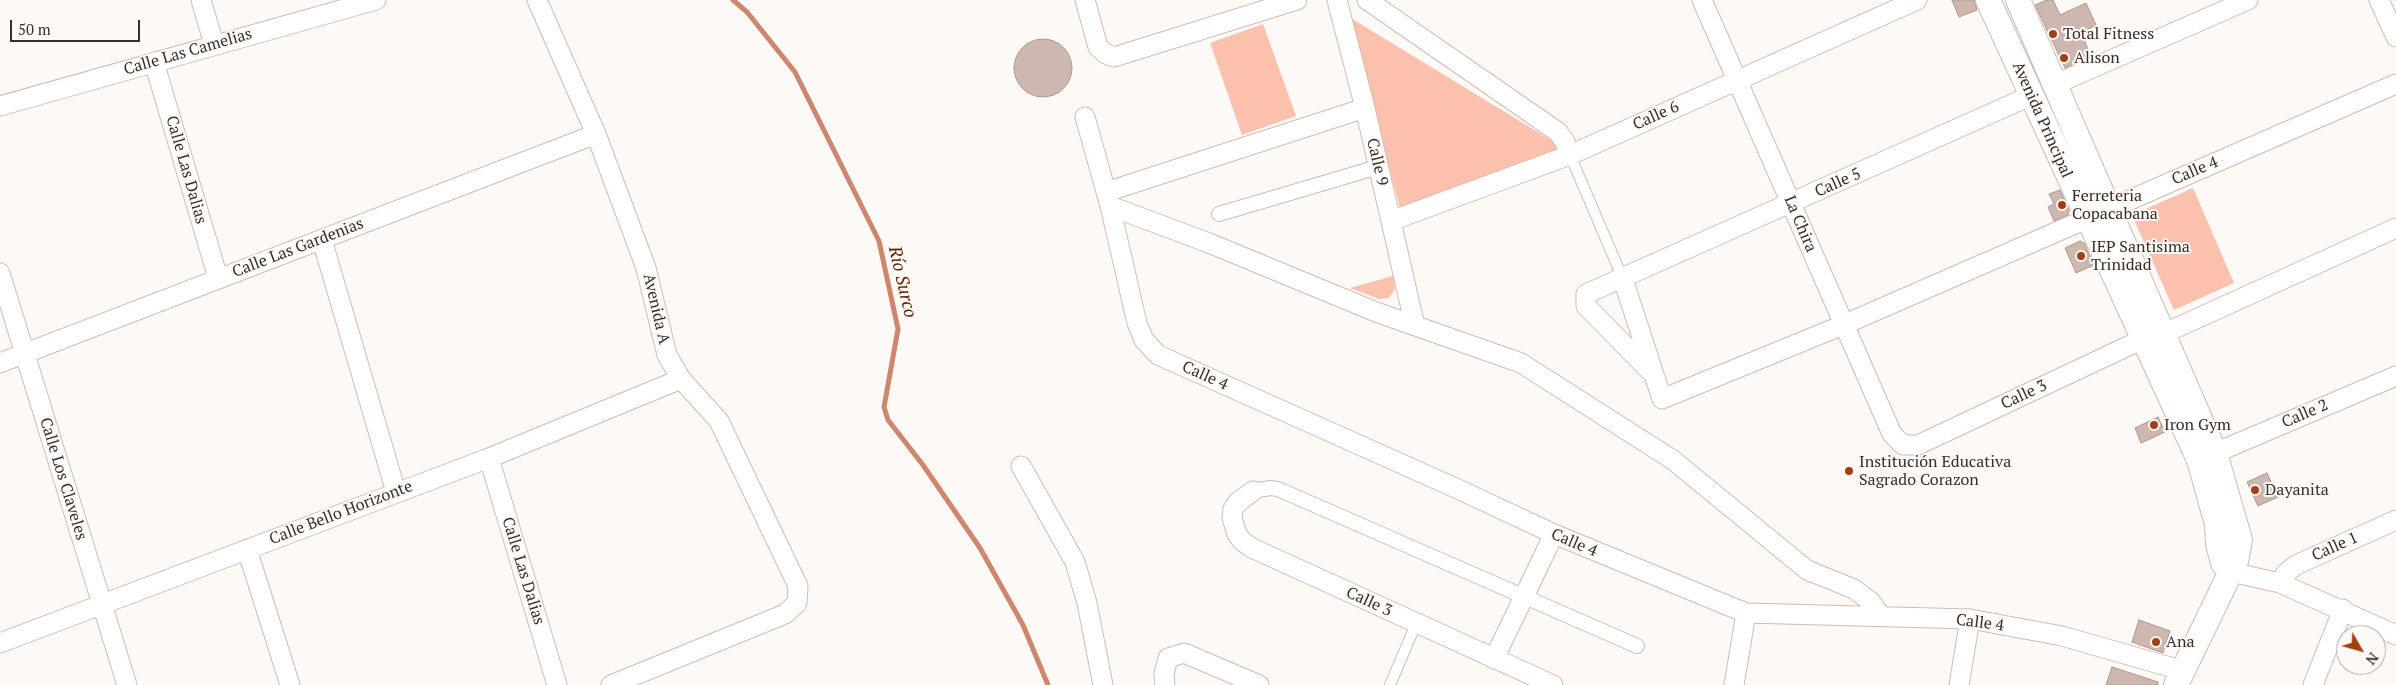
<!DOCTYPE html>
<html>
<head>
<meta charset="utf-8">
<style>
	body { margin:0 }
	#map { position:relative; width:2396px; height:685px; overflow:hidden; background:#fdf9f7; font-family:"PT Serif",serif }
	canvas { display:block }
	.north { position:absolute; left:2336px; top:625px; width:50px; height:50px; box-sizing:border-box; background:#fdf9f7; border:1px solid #ada8a5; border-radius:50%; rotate:128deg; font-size:14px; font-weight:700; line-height:20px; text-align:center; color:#362e2a }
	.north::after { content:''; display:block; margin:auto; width:18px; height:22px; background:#a43f12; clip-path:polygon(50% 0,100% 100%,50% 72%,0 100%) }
	.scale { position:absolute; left:10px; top:20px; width:130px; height:22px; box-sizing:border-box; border:2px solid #362e2a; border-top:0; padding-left:6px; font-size:15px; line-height:18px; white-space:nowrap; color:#362e2a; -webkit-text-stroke:4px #fdf9f7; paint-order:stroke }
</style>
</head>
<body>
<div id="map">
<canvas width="2396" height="685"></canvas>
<div class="north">N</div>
<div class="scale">50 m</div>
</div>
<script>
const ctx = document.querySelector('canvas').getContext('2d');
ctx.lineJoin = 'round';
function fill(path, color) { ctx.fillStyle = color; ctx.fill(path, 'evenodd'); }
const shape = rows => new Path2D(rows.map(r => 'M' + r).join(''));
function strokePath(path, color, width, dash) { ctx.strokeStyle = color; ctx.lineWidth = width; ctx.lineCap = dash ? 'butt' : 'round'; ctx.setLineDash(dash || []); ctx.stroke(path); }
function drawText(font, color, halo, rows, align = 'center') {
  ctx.font = font + ' "PT Serif",serif'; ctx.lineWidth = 4; ctx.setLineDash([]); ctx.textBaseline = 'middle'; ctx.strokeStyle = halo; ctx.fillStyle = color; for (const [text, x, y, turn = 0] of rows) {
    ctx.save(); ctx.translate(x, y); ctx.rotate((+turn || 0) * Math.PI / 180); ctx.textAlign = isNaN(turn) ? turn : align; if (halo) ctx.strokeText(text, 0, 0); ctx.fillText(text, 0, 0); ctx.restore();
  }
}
fill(shape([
	[1349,17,1564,148,1401,212],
	[1263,24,1296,116,1242,135,1210,43],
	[2193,188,2234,283,2174,310,2132,215],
	[1393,276,1395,289,1389,298,1379,299,1350,288]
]), '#fbc1ac');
strokePath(shape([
	[733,0,747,12,795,72,879,241,898,329,884,407,888,420,923,465,980,548,1023,625,1048,685]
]), '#ce866c', 5);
const building = shape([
	[1952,0,1974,0,1977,10,1959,17,1952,0],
	[2047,0,2053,0,2060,15,2086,3,2096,25,2081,33,2091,56,2065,68,2035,5,2047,0],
	'1014 68a29 29 0 1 1 58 0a29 29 0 1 1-58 0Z',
	[2060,190,2069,210,2068,215,2054,221,2048,207,2054,204,2049,194,2060,190],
	[2080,241,2084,243,2094,265,2076,273,2065,248,2080,241],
	[2158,417,2165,432,2141,443,2135,428,2158,417],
	[2267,473,2278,497,2258,506,2247,482,2267,473],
	[2139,620,2170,631,2163,653,2132,642,2139,620],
	[2112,667,2158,682,2158,685,2106,685,2112,667]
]);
fill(building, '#ceb7af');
strokePath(building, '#ae9890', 1);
const service = shape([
	[1570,155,1623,279],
	[1390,685,1416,624]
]);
const pedestrian = shape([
	[1219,214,1378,167],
	[1253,491,1270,488,1278,489,1637,646]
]);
const minor = shape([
	[201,0,214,44],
	[537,0,596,134,646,268,667,355,681,379,719,421,798,586,797,603,785,614,611,685],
	[1085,0,1098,47,1106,54,1114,57,1297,0],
	[1337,0,1365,108,1415,326],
	[1367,0,1558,132,1565,142,1570,155],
	[1702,0,1892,434,1903,445,1918,445,2143,339],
	[2379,0,2396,37],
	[154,62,218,278],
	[2056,84,2248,0],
	[0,106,376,0],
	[1085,117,1110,206,1137,323,1144,340,1158,355,1460,490,1554,534,1746,613,1970,619,2062,636,2184,671],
	[1106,192,1365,108],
	[1110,206,1209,243,1376,312,1521,363,1673,460,1807,570,1854,589,1871,602,1881,616],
	[1391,221,1570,155,1917,0],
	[322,240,396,492],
	[0,273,127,685],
	[1623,279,1662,399,1843,325,2396,84],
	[2163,334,2396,228],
	[0,363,596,134],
	[1652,373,1586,306,1586,294,2030,96],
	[2215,453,2396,376],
	[489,458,557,685],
	[1021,466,1075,562,1087,603,1103,685],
	[1253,491,1238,502,1233,509,1232,518,1237,534,1242,541,1252,548,1553,685],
	[247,549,290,685],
	[2231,572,2280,583,2396,635],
	[2280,583,2286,573,2296,565,2396,520],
	[0,643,489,458,681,379],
	[1494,659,1554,534],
	[1165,685,1164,674,1168,658,1184,653,1259,685],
	[1734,685,1746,613],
	[1959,685,1970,619],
	[2313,685,2343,609]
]);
const tertiary = shape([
	[1988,0,2199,460,2217,524,2218,544,2223,563,2231,572],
	[2018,0,2215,453,2240,540,2236,561,2176,685]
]);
strokePath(service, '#d2bbb3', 12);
strokePath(pedestrian, '#d2bbb3', 16);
strokePath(minor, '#d2bbb3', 21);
strokePath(tertiary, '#d2bbb3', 26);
strokePath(service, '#fff', 10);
strokePath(pedestrian, '#fff', 14);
strokePath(minor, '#fff', 19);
strokePath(tertiary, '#fff', 24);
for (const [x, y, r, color] of [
	[2053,34,5,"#a43f12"],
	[2064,58,5,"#a43f12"],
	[2062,205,5,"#a43f12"],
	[2081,256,5,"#a43f12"],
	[2154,425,5,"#a43f12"],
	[1849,471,5,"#a43f12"],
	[2255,490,5,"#a43f12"],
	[2156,642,5,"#a43f12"]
]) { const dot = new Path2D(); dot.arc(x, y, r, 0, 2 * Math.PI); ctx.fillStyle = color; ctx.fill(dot); strokePath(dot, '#fdf9f7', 2); }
drawText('16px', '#362e2a', '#fdf9f7', [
	["Total Fitness",2063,34],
	["Alison",2074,58],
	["Ferreteria",2072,196],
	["Copacabana",2072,214],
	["IEP Santisima",2091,247],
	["Trinidad",2091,265],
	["Iron Gym",2164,425],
	["Institución Educativa",1859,462],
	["Sagrado Corazon",1859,480],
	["Dayanita",2265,490],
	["Ana",2166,642]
], 'left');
drawText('16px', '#362e2a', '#fdf9f7', [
	["Calle Las Camelias",188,52,-16],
	["Calle 6",1656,116,-24],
	["Avenida Principal",2042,120,66],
	["Calle 9",1377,162,77],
	["Calle Las Dalias",186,170,74],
	["Calle 4",2195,171,-23],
	["Calle 5",1838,183,-24],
	["La Chira",1800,224,67],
	["Calle Las Gardenias",298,248,-21],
	["Avenida A",656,309,77],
	["Calle 4",1205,376,24],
	["Calle 3",2024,395,-25],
	["Calle 2",2305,414,-23],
	["Calle Los Claveles",63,479,73],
	["Calle Bello Horizonte",341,513,-21],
	["Calle 4",1574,543,23],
	["Calle 1",2335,547,-24],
	["Calle Las Dalias",523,571,73],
	["Calle 3",1369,602,25],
	["Calle 4",1980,623,7]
]);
drawText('italic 18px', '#652407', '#fdf9f7', [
	["Río Surco",902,282,77]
]);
</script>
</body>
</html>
